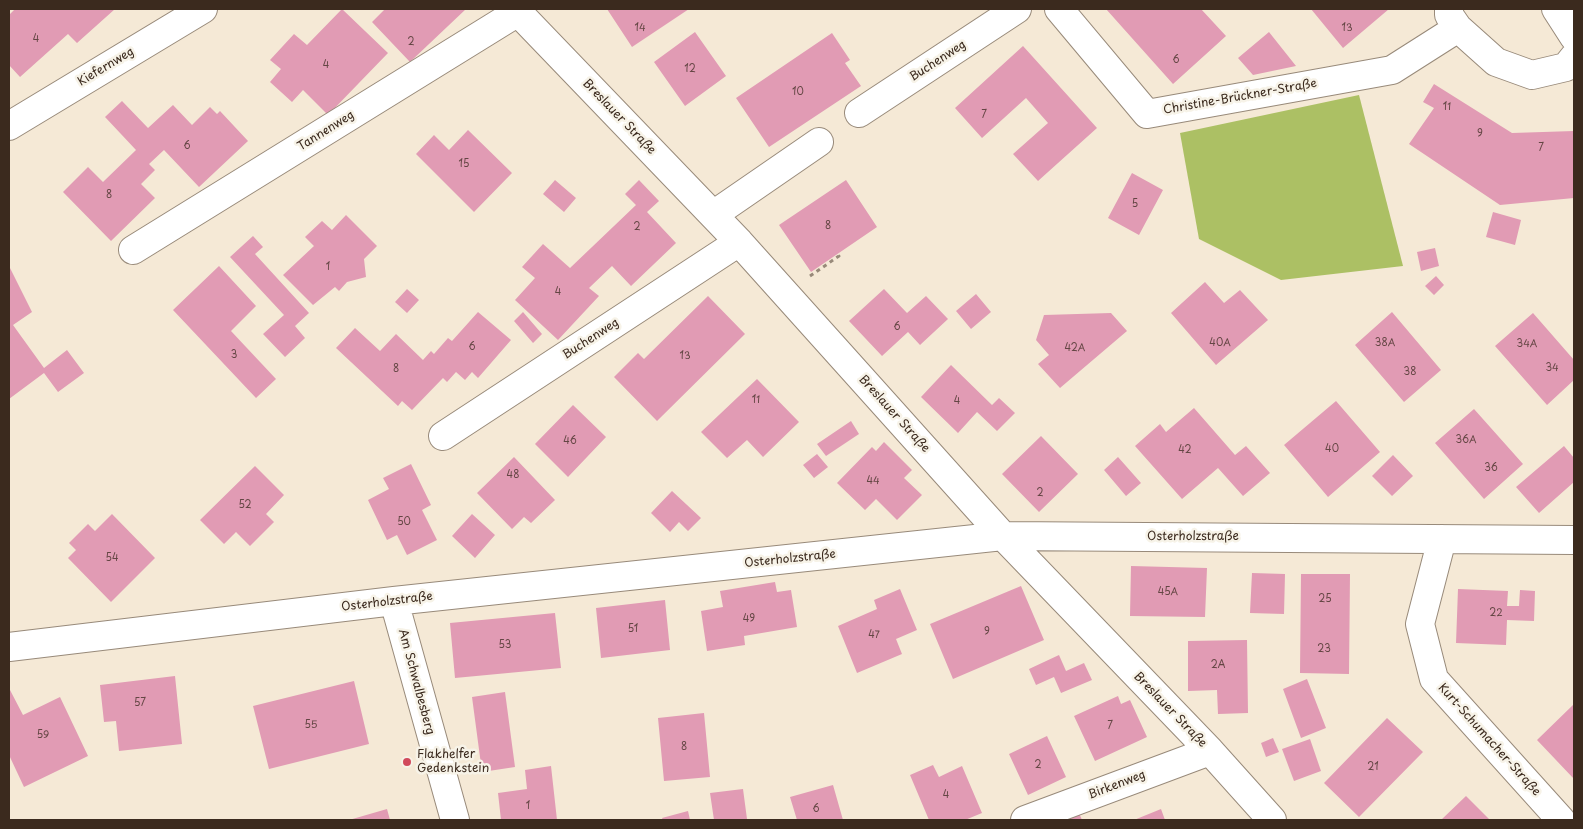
<!DOCTYPE html>
<html>
<head>
<meta charset="utf-8">
<style>
	body { margin:0 }
	#map { position:relative; width:1583px; height:829px; overflow:hidden; background:#f5e9d6; font-family:"Playpen Sans",sans-serif }
	canvas { display:block }
	.frame { position:absolute; inset:0; border:10px solid #3b2a1e; pointer-events:none }
</style>
</head>
<body>
<div id="map">
<canvas width="1583" height="829"></canvas>
<div class="frame"></div>
</div>
<script>
const ctx = document.querySelector('canvas').getContext('2d');
ctx.lineJoin = 'round';
function fill(path, color) { ctx.fillStyle = color; ctx.fill(path, 'evenodd'); }
const shape = rows => new Path2D(rows.map(r => 'M' + r).join(''));
function strokePath(path, color, width, dash) { ctx.strokeStyle = color; ctx.lineWidth = width; ctx.lineCap = dash ? 'butt' : 'round'; ctx.setLineDash(dash || []); ctx.stroke(path); }
function drawText(font, color, halo, rows, align = 'center') {
  ctx.font = font + ' "Playpen Sans",sans-serif'; ctx.lineWidth = 5; ctx.setLineDash([]); ctx.textBaseline = 'middle'; ctx.strokeStyle = halo; ctx.fillStyle = color; for (const [text, x, y, turn = 0] of rows) {
    ctx.save(); ctx.translate(x, y); ctx.rotate((+turn || 0) * Math.PI / 180); ctx.textAlign = isNaN(turn) ? turn : align; if (halo) ctx.strokeText(text, 0, 0); ctx.fillText(text, 0, 0); ctx.restore();
  }
}
fill(shape([
	[1359,95,1403,266,1281,280,1199,239,1180,133]
]), '#acc064');
fill(shape([
	[15,9,115,9,77,43,68,34,20,77,9,65,9,15],
	[342,9,388,53,328,115,303,90,292,102,270,82,281,69,270,60,294,34,307,45],
	[385,9,466,9,410,62,372,22],
	[607,9,689,9,632,47],
	[1106,9,1201,9,1226,36,1173,84],
	[1311,9,1389,9,1343,48],
	[695,32,726,76,685,106,654,62],
	[1269,32,1296,66,1253,75,1238,58],
	[832,33,850,60,845,63,861,86,769,147,736,98],
	[1023,46,1097,128,1038,181,1013,154,1048,123,1026,98,982,138,955,108],
	[1434,84,1512,133,1574,131,1574,198,1500,205,1409,144,1434,108,1423,102],
	[122,101,148,128,173,105,192,125,210,107,217,114,220,111,248,141,199,187,164,150,149,164,155,170,141,184,155,198,111,241,63,192,88,167,103,182,136,150,105,117],
	[468,130,512,173,474,212,416,154,434,135,449,150],
	[1132,173,1163,190,1139,235,1108,218],
	[555,180,576,198,564,212,543,194],
	[639,180,659,201,647,212,676,243,631,286,612,266,589,288,599,296,558,340,515,300,535,278,522,267,543,244,570,268,636,205,625,194],
	[846,180,877,227,811,272,779,225],
	[1493,212,1521,220,1515,245,1486,237],
	[346,215,377,246,364,259,366,277,347,282,339,291,335,287,313,305,283,275,314,246,305,237,322,221,332,230],
	[253,236,263,247,255,254,309,313,295,326,305,338,285,357,263,334,284,315,230,257],
	[1435,248,1439,266,1421,271,1417,252],
	[9,266,32,312,13,325,44,368,67,350,84,373,58,392,44,373,9,399],
	[219,266,256,306,231,331,276,379,256,398,173,310],
	[1436,276,1444,285,1434,295,1425,286],
	[1205,282,1224,303,1240,290,1268,320,1216,365,1171,313],
	[407,289,419,300,407,313,395,302],
	[884,289,907,313,926,296,948,319,920,345,908,332,882,356,849,321],
	[976,294,991,312,971,329,956,311],
	[708,296,745,334,657,421,614,377,638,353,644,359],
	[478,312,511,340,478,378,472,372,465,380,456,372,447,382,443,378,412,410,402,401,398,406,336,348,355,328,380,351,396,334,423,360,431,351,434,354,448,338,452,341],
	[523,312,542,334,533,343,514,321],
	[1392,312,1441,370,1404,402,1355,345],
	[1111,313,1127,331,1060,388,1038,364,1049,355,1036,340,1044,315],
	[1533,313,1574,360,1574,380,1547,405,1495,346],
	[951,365,992,405,999,398,1015,413,997,431,977,412,958,433,921,397],
	[757,379,799,422,763,457,747,440,727,458,701,432],
	[1336,401,1380,452,1328,497,1284,445],
	[573,405,606,437,568,477,535,444],
	[1194,408,1235,455,1246,446,1270,473,1243,496,1218,468,1182,499,1135,446,1160,424,1166,432],
	[1474,409,1523,464,1484,499,1435,443],
	[851,421,859,434,826,456,817,444],
	[1041,436,1078,474,1039,512,1002,474],
	[884,442,912,470,904,478,922,495,897,520,876,499,865,510,837,483,872,447,876,451],
	[1564,446,1574,458,1574,482,1539,513,1516,487],
	[817,454,828,467,814,478,803,465],
	[1393,455,1413,476,1392,496,1372,476],
	[514,457,555,500,531,523,524,517,512,529,477,493],
	[1118,457,1141,483,1126,496,1104,470],
	[411,464,431,505,422,510,437,540,407,555,397,535,387,540,368,500,389,489,383,478],
	[255,466,284,495,266,514,274,522,250,546,236,532,224,544,200,520],
	[672,491,701,518,688,531,679,522,670,532,651,513],
	[112,514,155,558,111,602,68,558,76,550,69,543,88,524,95,531],
	[472,514,495,535,475,558,452,536],
	[1131,566,1207,568,1205,617,1130,616],
	[1252,573,1285,574,1284,614,1250,613],
	[1301,574,1350,574,1349,674,1300,673],
	[775,582,777,592,791,590,797,627,744,636,745,645,707,651,701,611,723,607,720,591],
	[1021,586,1044,640,953,679,930,624],
	[900,589,917,630,896,639,902,654,857,673,838,626,877,609,874,600],
	[1458,589,1508,591,1507,606,1519,606,1520,590,1535,591,1534,621,1507,620,1506,645,1456,643],
	[665,600,670,650,601,658,596,608],
	[555,613,561,668,455,678,450,623],
	[1247,640,1248,713,1218,714,1217,690,1188,691,1188,641],
	[1059,655,1066,671,1084,663,1092,680,1061,693,1054,677,1036,685,1029,669],
	[175,676,182,744,119,751,116,721,104,722,100,685],
	[1307,679,1326,728,1301,738,1283,689],
	[354,681,369,744,269,769,253,706],
	[10,690,23,715,60,697,88,756,24,787,9,755,9,691],
	[505,692,515,767,482,772,472,697],
	[1118,696,1121,704,1130,700,1147,737,1095,761,1074,716],
	[1574,704,1574,779,1537,740],
	[704,713,710,777,664,781,658,718],
	[1387,718,1423,752,1359,817,1324,783],
	[1047,736,1066,777,1028,795,1009,754],
	[1273,738,1279,752,1266,757,1261,743],
	[1310,739,1321,771,1294,781,1282,749],
	[933,765,939,777,962,766,982,813,965,820,929,820,910,775],
	[551,766,557,820,501,820,498,793,527,789,525,770],
	[833,785,843,820,797,820,790,797],
	[743,789,747,819,714,820,710,793],
	[1466,796,1490,820,1441,820],
	[387,809,390,820,349,820],
	[1161,809,1165,820,1134,820],
	[688,811,690,820,663,820,662,818],
	[1079,813,1082,820,1062,820]
]), '#e19bb4');
const minor = shape([
	[515,9,739,242,1003,536,1210,751,1272,820],
	[1059,9,1147,114,1392,70,1458,28],
	[1449,9,1449,15,1458,28,1496,62,1532,75,1566,67,1574,57],
	[1556,9,1574,37],
	[859,113,1017,9],
	[9,126,203,9],
	[713,215,819,142],
	[133,250,518,12],
	[443,436,739,242],
	[1442,539,1420,624,1434,679,1561,820],
	[394,601,455,820],
	[9,647,394,601,1003,536,1574,540],
	[1025,820,1210,751]
]);
strokePath(minor, '#988a7a', 30);
strokePath(shape([
	[810,276,839,256,837,254]
]), '#988a7a', 3, [4, 4]);
strokePath(minor, '#fff', 28);
for (const [x, y, r, color] of [
	[407,762,5,"#d1495b"]
]) { const dot = new Path2D(); dot.arc(x, y, r, 0, 2 * Math.PI); ctx.fillStyle = color; ctx.fill(dot); strokePath(dot, '#f7f3e8', 2); }
drawText('10px', '#644644', null, [
	["14",640,28],
	["13",1347,28],
	["4",36,39],
	["2",411,42],
	["6",1176,60],
	["4",326,65],
	["12",690,69],
	["10",798,92],
	["11",1447,107],
	["7",984,115],
	["9",1480,134],
	["6",187,146],
	["7",1541,148],
	["15",464,164],
	["8",109,195],
	["5",1135,204],
	["8",828,226],
	["2",637,227],
	["1",328,267],
	["4",558,292],
	["6",897,327],
	["40A",1220,343],
	["38A",1385,343],
	["34A",1527,344],
	["6",472,347],
	["42A",1075,348],
	["3",234,355],
	["13",685,356],
	["34",1552,368],
	["8",396,369],
	["38",1410,372],
	["11",756,400],
	["4",957,401],
	["36A",1466,440],
	["46",570,441],
	["40",1332,449],
	["42",1185,450],
	["36",1491,468],
	["48",513,475],
	["44",873,481],
	["2",1040,493],
	["52",245,505],
	["50",404,522],
	["54",112,558],
	["45A",1168,592],
	["25",1325,599],
	["22",1496,613],
	["49",749,619],
	["51",633,629],
	["9",987,632],
	["47",874,635],
	["53",505,645],
	["23",1324,649],
	["2A",1218,665],
	["57",140,703],
	["55",311,725],
	["7",1110,726],
	["59",43,735],
	["8",684,747],
	["2",1038,765],
	["21",1373,767],
	["4",946,795],
	["1",528,806],
	["6",816,809]
]);
drawText('12px', '#3b2a1e', '#f7f3e8', [
	["Buchenweg",938,61,-33],
	["Kiefernweg",106,67,-31],
	["Christine-Brückner-Straße",1240,97,-10],
	["Breslauer Straße",619,117,46],
	["Tannenweg",326,131,-32],
	["Buchenweg",591,339,-33],
	["Breslauer Straße",894,414,48],
	["Osterholzstraße",1193,537],
	["Osterholzstraße",790,559,-6],
	["Osterholzstraße",387,602,-7],
	["Am Schwalbesberg",416,682,75],
	["Breslauer Straße",1170,710,46],
	["Kurt-Schumacher-Straße",1489,740,48],
	["Birkenweg",1117,785,-21]
]);
drawText('12px', '#3b2a1e', '#f7f3e8', [
	["Flakhelfer",417,755],
	["Gedenkstein",417,769]
], 'left');
</script>
</body>
</html>
